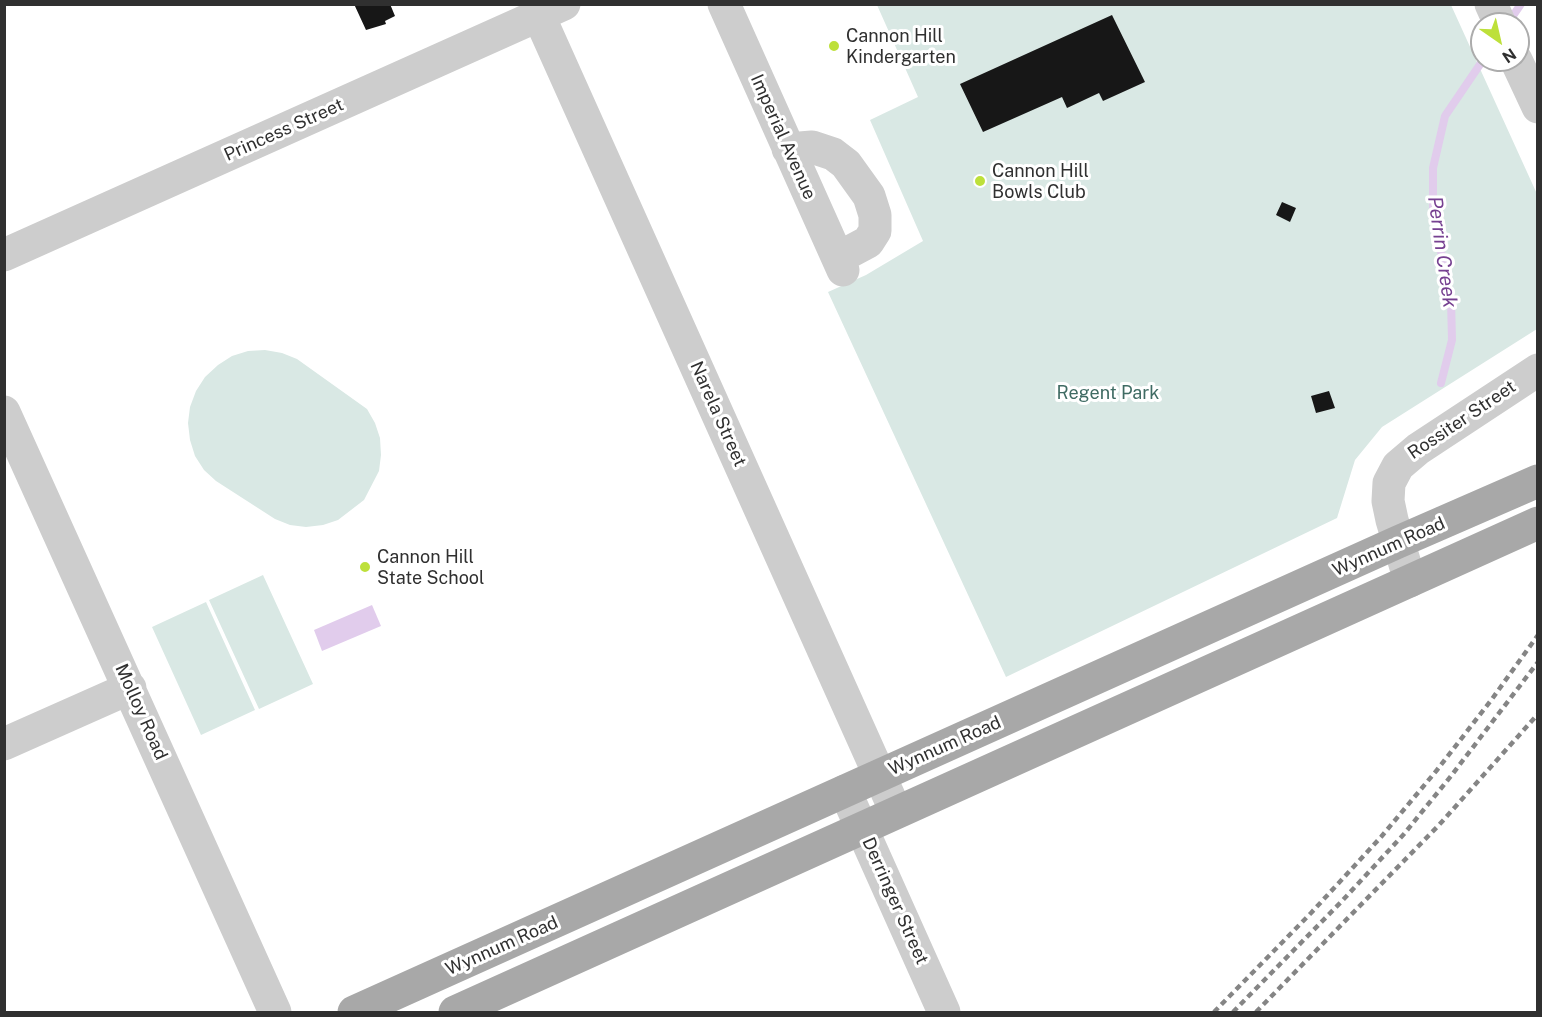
<!DOCTYPE html>
<html>
<head>
<meta charset="utf-8">
<style>
	body { margin:0 }
	#map { position:relative; width:1542px; height:1017px; overflow:hidden; background:#fff; font-family:"Public Sans",sans-serif }
	canvas { display:block }
	.frame { position:absolute; inset:0; border:6px solid #303030; pointer-events:none }
	.north { position:absolute; left:1470px; top:12px; width:60px; height:60px; box-sizing:border-box; background:#fff; border:2px solid #acacac; border-radius:50%; rotate:146deg; font-size:16px; font-weight:700; line-height:24px; text-align:center; color:#303030 }
	.north::after { content:''; display:block; margin:auto; width:21px; height:27px; background:#bde03a; clip-path:polygon(50% 0,100% 100%,50% 72%,0 100%) }
</style>
</head>
<body>
<div id="map">
<canvas width="1542" height="1017"></canvas>
<div class="frame"></div>
<div class="north">N</div>
</div>
<script>
const ctx = document.querySelector('canvas').getContext('2d');
ctx.lineJoin = 'round';
function fill(path, color) { ctx.fillStyle = color; ctx.fill(path, 'evenodd'); }
const shape = rows => new Path2D(rows.map(r => 'M' + r).join(''));
function strokePath(path, color, width, dash) { ctx.strokeStyle = color; ctx.lineWidth = width; ctx.lineCap = dash ? 'butt' : 'round'; ctx.setLineDash(dash || []); ctx.stroke(path); }
function drawText(font, color, halo, rows, align = 'center') {
  ctx.font = font + ' "Public Sans",sans-serif'; ctx.lineWidth = 6; ctx.setLineDash([]); ctx.textBaseline = 'middle'; ctx.strokeStyle = halo; ctx.fillStyle = color; for (const [text, x, y, turn = 0] of rows) {
    ctx.save(); ctx.translate(x, y); ctx.rotate((+turn || 0) * Math.PI / 180); ctx.textAlign = isNaN(turn) ? turn : align; if (halo) ctx.strokeText(text, 0, 0); ctx.fillText(text, 0, 0); ctx.restore();
  }
}
fill(shape([
	[877,5,1451,5,1537,194,1537,329,1382,427,1355,460,1337,518,1006,677,828,292,866,275,923,241,870,120,918,97],
	[265,350,282,353,297,359,367,409,375,423,380,438,381,455,379,471,364,500,338,520,323,525,306,527,290,525,275,519,216,481,204,470,195,456,190,440,188,423,190,407,196,391,205,377,218,365,232,356,248,351],
	[263,575,313,684,259,709,209,600],
	[206,602,255,710,201,735,152,627]
]), '#d9e8e4');
fill(shape([
	[372,605,381,626,322,651,314,630]
]), '#e1ccec');
strokePath(shape([
	[1508,23,1521,4],
	[1441,383,1452,340,1451,300,1433,213,1433,168,1445,116,1483,60]
]), '#e1ccec', 8);
fill(shape([
	[354,4,390,4,395,16,385,21,386,24,366,30],
	[1112,15,1145,82,1103,101,1099,93,1067,108,1062,97,983,132,960,84],
	[1282,202,1296,208,1290,222,1276,215],
	[1329,391,1335,408,1316,413,1311,396]
]), '#171717');
strokePath(shape([
	[724,4,843,270],
	[1491,4,1500,24],
	[539,16,896,812],
	[1516,60,1538,107],
	[788,149,812,147,833,154,846,164,869,196,875,215,875,231,868,242,838,258],
	[4,255,564,4],
	[4,412,275,1012],
	[1410,581,1392,520,1388,501,1389,483,1398,466,1418,449,1538,370],
	[4,744,130,688],
	[845,791,944,1012]
]), '#cdcdcd', 33);
strokePath(shape([
	[354,1012,1398,542,1538,481],
	[455,1012,1538,523]
]), '#a8a8a8', 33);
strokePath(shape([
	[1214,1012,1311,913,1381,837,1437,770,1492,699,1538,635],
	[1233,1012,1342,901,1404,834,1451,776,1538,662],
	[1256,1012,1439,825,1538,714]
]), '#858585', 4.5, [6, 4.5]);
for (const [x, y, r, color] of [
	[834,46,6,"#bde03a"],
	[980,181,6,"#bde03a"],
	[365,567,6,"#bde03a"]
]) { const dot = new Path2D(); dot.arc(x, y, r, 0, 2 * Math.PI); ctx.fillStyle = color; ctx.fill(dot); strokePath(dot, '#fff', 2); }
drawText('18px', '#303030', '#fff', [
	["Cannon Hill",846,36],
	["Kindergarten",846,57],
	["Cannon Hill",992,171],
	["Bowls Club",992,192],
	["Cannon Hill",377,557],
	["State School",377,578]
], 'left');
drawText('18px', '#303030', '#fff', [
	["Princess Street",284,130,-24],
	["Imperial Avenue",783,137,66],
	["Narela Street",718,414,66],
	["Rossiter Street",1462,420,-34],
	["Wynnum Road",1389,547,-24],
	["Molloy Road",141,712,66],
	["Wynnum Road",945,746,-24],
	["Derringer Street",895,901,66],
	["Wynnum Road",502,946,-24]
]);
drawText('18px', '#3f6b63', '#fff', [
	["Regent Park",1108,393]
]);
drawText('italic 20px', '#764091', '#fff', [
	["Perrin Creek",1442,252,82]
]);
</script>
</body>
</html>
